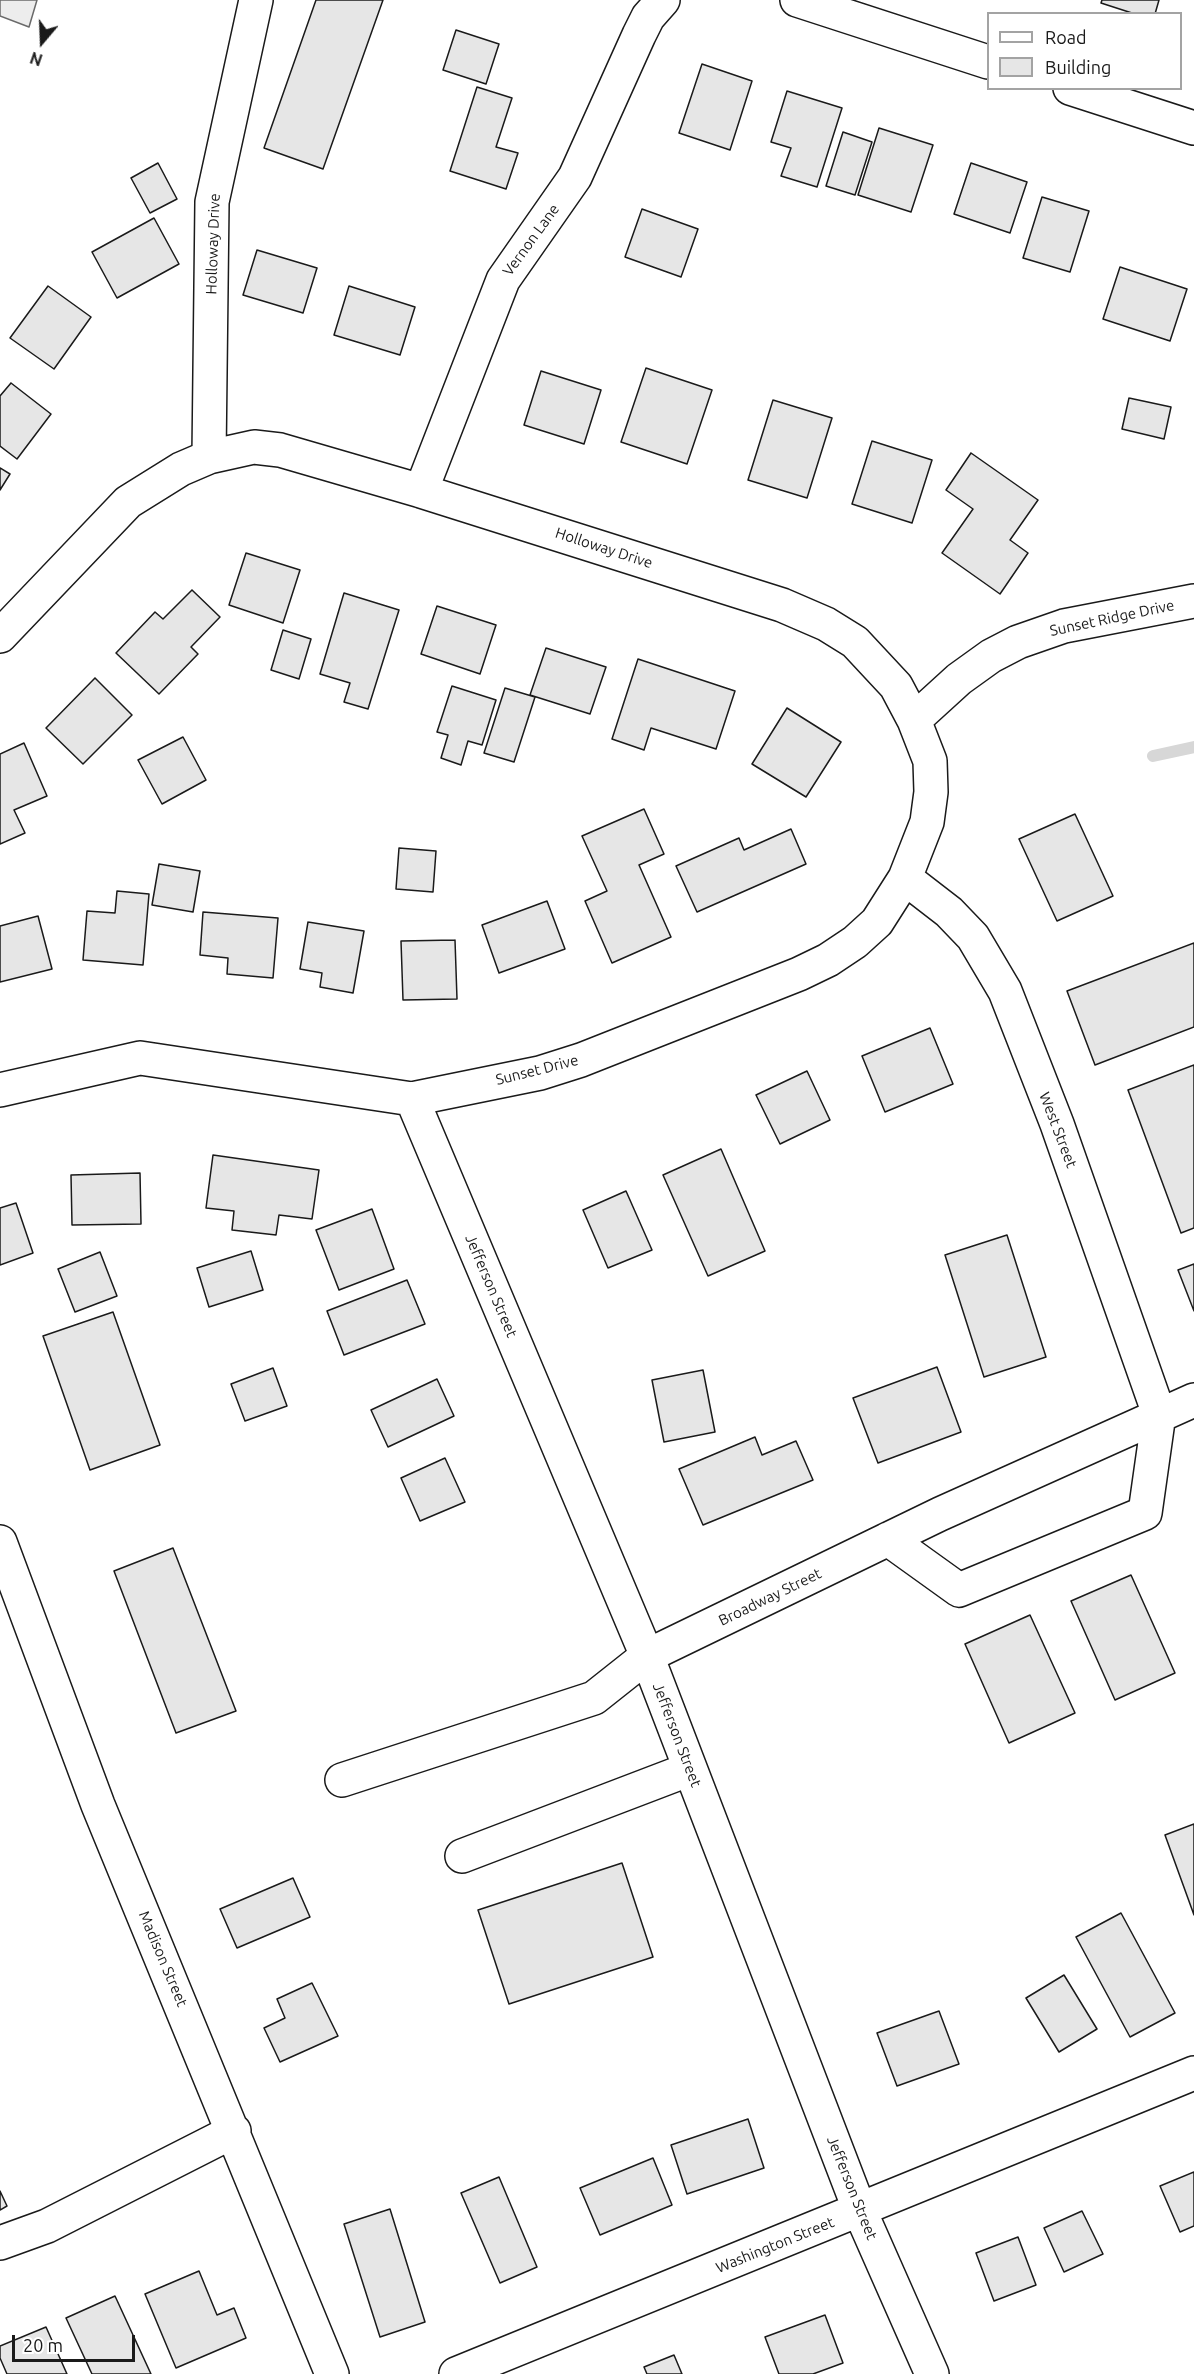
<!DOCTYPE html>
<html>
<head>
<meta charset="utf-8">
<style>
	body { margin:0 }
	#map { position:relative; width:1194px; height:2374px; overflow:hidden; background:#fff; font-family:Ubuntu,sans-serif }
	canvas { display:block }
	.legend { position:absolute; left:987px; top:12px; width:195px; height:78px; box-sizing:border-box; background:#fff; border:2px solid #a3a3a3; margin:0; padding:8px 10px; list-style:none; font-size:18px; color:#1a1a1a }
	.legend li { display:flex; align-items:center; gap:12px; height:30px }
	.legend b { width:30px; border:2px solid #a3a3a3 }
	.north { position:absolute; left:12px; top:12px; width:60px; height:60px; -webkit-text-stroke:4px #fff; paint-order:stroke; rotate:199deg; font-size:16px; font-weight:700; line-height:24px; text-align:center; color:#1a1a1a }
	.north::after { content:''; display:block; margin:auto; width:21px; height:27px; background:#1a1a1a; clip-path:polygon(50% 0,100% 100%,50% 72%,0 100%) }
	.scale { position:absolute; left:12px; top:2335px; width:123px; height:27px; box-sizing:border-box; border:3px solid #1a1a1a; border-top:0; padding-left:8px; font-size:18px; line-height:21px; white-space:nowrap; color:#1a1a1a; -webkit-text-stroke:4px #fff; paint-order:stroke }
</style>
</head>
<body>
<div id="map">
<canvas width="1194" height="2374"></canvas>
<ul class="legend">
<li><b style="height:8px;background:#fff"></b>Road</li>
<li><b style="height:16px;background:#e6e6e6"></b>Building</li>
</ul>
<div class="north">N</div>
<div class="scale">20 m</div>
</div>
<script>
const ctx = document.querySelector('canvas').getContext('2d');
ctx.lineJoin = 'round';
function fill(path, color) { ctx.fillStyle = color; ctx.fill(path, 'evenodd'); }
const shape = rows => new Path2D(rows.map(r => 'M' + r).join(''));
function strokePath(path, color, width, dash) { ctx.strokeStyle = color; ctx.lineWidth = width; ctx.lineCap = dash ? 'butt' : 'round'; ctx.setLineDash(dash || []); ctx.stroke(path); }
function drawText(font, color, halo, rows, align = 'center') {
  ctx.font = font + ' Ubuntu,sans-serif'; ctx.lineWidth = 4.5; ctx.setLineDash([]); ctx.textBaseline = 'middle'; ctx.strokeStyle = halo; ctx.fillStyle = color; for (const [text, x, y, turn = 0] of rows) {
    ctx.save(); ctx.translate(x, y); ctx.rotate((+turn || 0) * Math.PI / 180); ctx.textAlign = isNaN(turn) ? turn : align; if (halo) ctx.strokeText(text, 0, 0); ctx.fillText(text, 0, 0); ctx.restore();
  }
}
const built = shape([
	[0,0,37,0,29,27,0,16,0,0]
]);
fill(built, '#ededed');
strokePath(built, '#6a6a6a', 1.5);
strokePath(shape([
	[1153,756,1194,747]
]), '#d7d7d7', 12);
const building = shape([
	[316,0,383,0,323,169,264,148,316,0],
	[1102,0,1159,0,1155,14,1135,14,1101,3,1102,0],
	[456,30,499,44,486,84,443,70,456,30],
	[702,64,752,81,730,150,679,133,702,64],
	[477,87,512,98,496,147,518,153,506,189,450,171,477,87],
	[787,91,842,108,817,187,781,176,791,148,771,142,787,91],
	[879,128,933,145,911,212,858,195,879,128],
	[843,132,872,142,855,195,826,186,843,132],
	[158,163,177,199,150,213,131,178,158,163],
	[971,163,1027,182,1010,233,954,214,971,163],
	[1042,197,1089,211,1070,272,1023,258,1042,197],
	[642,209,698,229,681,277,625,257,642,209],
	[154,218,179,264,117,298,92,252,154,218],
	[257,250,317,268,303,313,243,295,257,250],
	[1120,267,1187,289,1170,341,1103,319,1120,267],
	[48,286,91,317,54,369,10,338,48,286],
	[349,286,415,307,400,355,334,335,349,286],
	[646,368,712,390,687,464,621,442,646,368],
	[541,371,601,390,584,444,524,425,541,371],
	[11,383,51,414,17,459,0,446,0,396,11,383],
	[1129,398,1171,407,1164,439,1122,429,1129,398],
	[773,400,832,418,807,498,748,480,773,400],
	[872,441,932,460,912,523,852,504,872,441],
	[971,453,1038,500,1010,540,1028,553,1000,594,942,553,973,509,946,490,971,453],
	[0,468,10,474,0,490,0,468],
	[246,553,300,570,283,623,229,605,246,553],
	[192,590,220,617,191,647,198,654,159,694,116,653,155,612,163,619,192,590],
	[344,593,399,610,368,709,344,702,350,683,320,674,344,593],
	[437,606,496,625,480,674,421,654,437,606],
	[283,630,311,639,299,679,271,670,283,630],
	[546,648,606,667,590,714,530,695,546,648],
	[638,659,735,691,716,749,651,728,644,750,612,739,638,659],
	[95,678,132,715,83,764,46,728,95,678],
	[452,686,496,700,482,745,468,741,461,765,441,758,448,735,437,732,452,686],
	[505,688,535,697,514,762,484,753,505,688],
	[787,708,841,742,806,797,752,764,787,708],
	[183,737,206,780,162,804,138,760,183,737],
	[24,743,47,796,14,810,25,833,0,844,0,754,24,743],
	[644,809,664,854,639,865,671,937,612,963,585,901,607,891,582,836,644,809],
	[1075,814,1113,896,1057,921,1019,839,1075,814],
	[791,829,806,864,697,912,676,866,739,838,744,850,791,829],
	[399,848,436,851,433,892,396,889,399,848],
	[159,864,200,871,193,912,152,905,159,864],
	[117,891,149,894,143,965,83,960,87,911,115,913,117,891],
	[547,901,565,949,499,973,482,925,547,901],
	[203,912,278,918,273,978,227,974,228,958,200,955,203,912],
	[38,916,52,969,0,982,0,926,38,916],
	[308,922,364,931,353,993,320,987,322,973,300,969,308,922],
	[455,940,457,999,403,1000,401,941,455,940],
	[1194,943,1194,1027,1095,1065,1067,991,1194,943],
	[930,1028,953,1084,885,1112,862,1056,930,1028],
	[1194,1065,1194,1228,1181,1233,1128,1090,1194,1065],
	[807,1071,830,1120,780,1144,756,1095,807,1071],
	[721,1149,765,1251,708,1276,663,1175,721,1149],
	[213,1155,319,1170,312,1219,279,1215,276,1235,232,1230,234,1211,206,1208,213,1155],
	[140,1173,141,1224,72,1225,71,1175,140,1173],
	[626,1191,652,1250,608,1268,583,1210,626,1191],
	[16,1203,33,1253,0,1265,0,1208,16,1203],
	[372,1209,394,1269,339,1290,316,1230,372,1209],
	[1007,1235,1046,1357,984,1377,945,1255,1007,1235],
	[251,1251,263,1290,209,1307,197,1268,251,1251],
	[100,1252,117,1296,75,1312,58,1269,100,1252],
	[1194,1264,1194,1311,1178,1270,1194,1264],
	[407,1280,425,1324,344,1355,327,1311,407,1280],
	[113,1312,160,1445,90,1470,43,1336,113,1312],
	[937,1367,961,1432,878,1463,853,1398,937,1367],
	[273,1368,287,1406,245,1421,231,1384,273,1368],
	[703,1370,715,1432,664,1442,652,1380,703,1370],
	[437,1379,454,1416,388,1447,371,1410,437,1379],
	[755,1437,762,1455,796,1441,813,1480,703,1525,679,1469,755,1437],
	[445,1458,465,1502,420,1521,401,1478,445,1458],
	[173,1548,236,1711,176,1733,114,1571,173,1548],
	[1131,1575,1175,1673,1115,1700,1071,1601,1131,1575],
	[1030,1615,1075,1713,1009,1743,965,1644,1030,1615],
	[1194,1824,1194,1915,1165,1835,1194,1824],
	[622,1863,653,1957,509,2004,478,1910,622,1863],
	[293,1878,310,1917,237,1948,220,1909,293,1878],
	[1121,1913,1175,2013,1130,2037,1076,1937,1121,1913],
	[1064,1975,1097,2029,1059,2052,1026,1998,1064,1975],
	[312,1983,338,2036,280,2062,264,2028,285,2018,277,1999,312,1983],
	[939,2011,959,2064,897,2086,877,2033,939,2011],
	[748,2119,764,2168,687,2194,671,2145,748,2119],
	[653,2158,672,2205,600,2235,580,2188,653,2158],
	[1194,2172,1194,2226,1180,2232,1160,2186,1194,2172],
	[499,2177,537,2267,500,2283,461,2193,499,2177],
	[0,2191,7,2206,0,2210,0,2191],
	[390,2209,425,2322,380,2337,344,2224,390,2209],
	[1082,2211,1103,2254,1064,2272,1044,2228,1082,2211],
	[1018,2237,1036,2285,994,2301,976,2253,1018,2237],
	[199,2271,217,2315,234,2308,246,2338,176,2368,145,2294,199,2271],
	[115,2296,151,2374,92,2374,66,2318,115,2296],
	[825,2315,843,2363,813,2374,779,2374,765,2337,825,2315],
	[46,2327,67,2374,7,2374,0,2358,0,2346,46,2327],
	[674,2355,682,2374,647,2374,644,2367,674,2355]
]);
fill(building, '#e6e6e6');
strokePath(building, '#1a1a1a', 1.5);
const minor = shape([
	[797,0,988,62],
	[1070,88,1194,128],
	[209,457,212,202,256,0],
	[421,491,503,280,575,177,639,35,648,17,663,0],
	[0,636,128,502,181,469,209,457,254,447,280,450,421,491,782,605,826,624,855,642,896,686,914,720,930,761,931,792,927,822,905,878,877,922,855,942,828,960,799,974,581,1060,540,1073,412,1099,140,1058,0,1090],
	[914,720,959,679,991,656,1018,642,1064,626,1194,601],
	[412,1099,647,1656,860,2211,932,2374],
	[888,1539,959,1590,1145,1513,1159,1414,1057,1124,1005,991,973,937,949,912,905,878],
	[0,1542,98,1805,332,2374],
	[342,1780,594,1698,647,1656,940,1514,1194,1400],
	[462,1856,690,1769],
	[0,2243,47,2226,234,2131],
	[456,2374,1194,2073]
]);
strokePath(minor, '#1a1a1a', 36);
strokePath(minor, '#fff', 33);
drawText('15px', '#1a1a1a', '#fff', [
	["Vernon Lane",531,240,-54],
	["Holloway Drive",213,244,-88],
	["Holloway Drive",604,548,18],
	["Sunset Ridge Drive",1112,618,-12],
	["Sunset Drive",537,1070,-14],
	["West Street",1058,1130,69],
	["Jefferson Street",491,1286,67],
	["Broadway Street",770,1597,-26],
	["Jefferson Street",677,1735,69],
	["Madison Street",163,1959,67],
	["Jefferson Street",852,2188,68],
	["Washington Street",775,2245,-22]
]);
</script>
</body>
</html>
